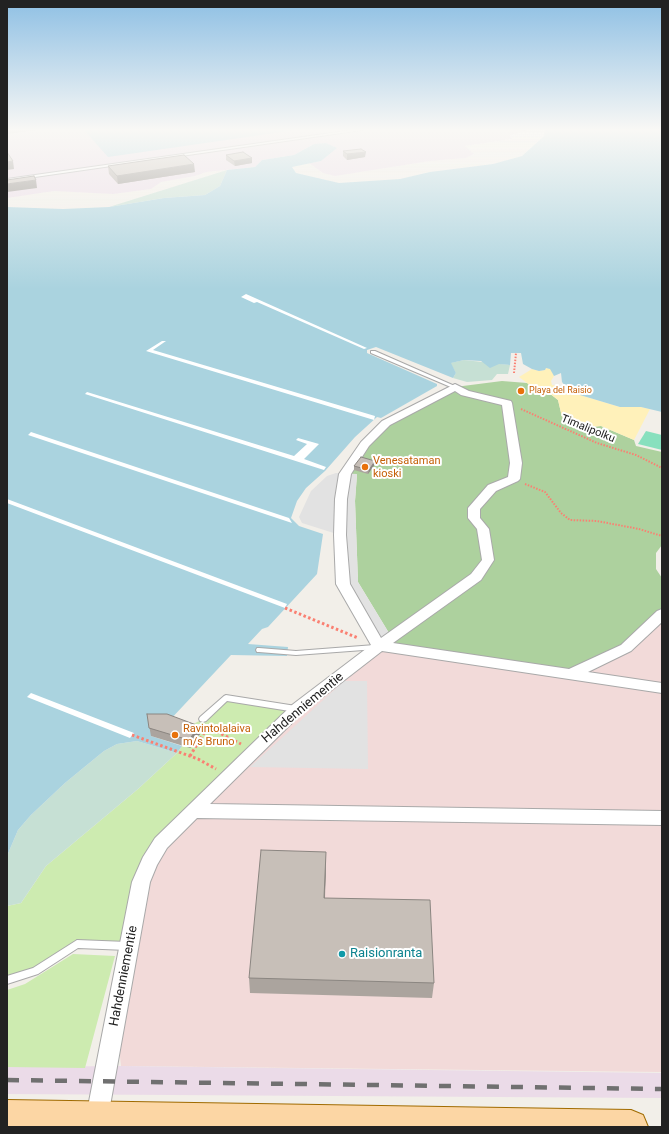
<!DOCTYPE html>
<html>
<head>
<meta charset="utf-8">
<style>
	body { margin:0 }
	#map { position:relative; width:669px; height:1134px; overflow:hidden; background:#f2efe9; font-family:Roboto,sans-serif }
	canvas { display:block }
	.frame { position:absolute; inset:0; border:8px solid #222; pointer-events:none }
</style>
</head>
<body>
<div id="map">
<canvas width="669" height="1134"></canvas>
<div class="frame"></div>
</div>
<script>
const ctx = document.querySelector('canvas').getContext('2d');
ctx.lineJoin = 'round';
function fill(path, color) { ctx.fillStyle = color; ctx.fill(path, 'evenodd'); }
const shape = rows => new Path2D(rows.map(r => 'M' + r).join(''));
function strokePath(path, color, width, dash) { ctx.strokeStyle = color; ctx.lineWidth = width; ctx.lineCap = dash ? 'butt' : 'round'; ctx.setLineDash(dash || []); ctx.stroke(path); }
function drawText(font, color, halo, rows, align = 'center') {
  ctx.font = font + ' Roboto,sans-serif'; ctx.lineWidth = 4; ctx.setLineDash([]); ctx.textBaseline = 'middle'; ctx.strokeStyle = halo; ctx.fillStyle = color; for (const [text, x, y, turn = 0] of rows) {
    ctx.save(); ctx.translate(x, y); ctx.rotate((+turn || 0) * Math.PI / 180); ctx.textAlign = isNaN(turn) ? turn : align; if (halo) ctx.strokeText(text, 0, 0); ctx.fillText(text, 0, 0); ctx.restore();
  }
}
fill(shape([
	[662,614,662,1072,121,1066,116,1018,149,862,226,776,379,646]
]), '#f2dad9');
fill(shape([
	[7,130,527,130,510,135,512,139,465,146,474,154,466,158,430,161,335,176,323,173,309,163,321,161,336,148,326,143,314,144,294,155,262,160,255,167,206,172,195,176,161,182,151,189,113,194,54,191,7,198],
	[121,1066,662,1073,662,1098,7,1094,7,1067]
]), '#ebdbe8');
fill(shape([
	[226,698,297,709,161,843,129,947,77,944,35,971,7,980,7,906,21,903,46,866,138,789,177,753,187,739,174,734,203,719],
	[73,954,115,956,85,1068,7,1067,7,990,25,984]
]), '#cdebb0');
fill(shape([
	[502,381,527,383,535,389,549,393,558,400,562,417,576,424,591,427,601,426,634,440,636,446,662,452,662,545,656,553,656,569,662,578,662,614,626,648,569,675,379,646,392,638,358,582,355,501,357,475,345,474,386,423,455,387]
]), '#add19e');
fill(shape([
	[227,170,220,186,205,195,164,198,109,207],
	[464,360,510,365,508,374,497,374,492,380,467,382,453,378,456,373,450,363],
	[137,741,177,753,138,789,46,866,21,903,7,906,7,856,18,830,31,815,65,783,104,751,117,744]
]), '#c6e0d4');
fill(shape([
	[546,368,551,369,554,376,551,381,552,385,565,387,570,392,620,407,641,407,650,409,634,440,601,426,591,427,576,424,562,417,558,400,549,393,535,389,519,377,532,369,539,371,545,370]
]), '#fff1ba');
fill(shape([
	[646,431,662,435,662,450,638,444]
]), '#88e0be');
fill(shape([
	[336,473,357,474,355,501,358,582,392,638,379,646,343,584,340,535,302,523,299,517,311,491,327,476],
	[344,681,367,681,368,769,250,767]
]), '#e2e2e2');
fill(shape([
	[84,130,296,130,108,157],
	[545,130,662,130,662,412,641,407,620,407,570,392,562,382,561,373,554,376,550,369,546,368,545,370,539,371,532,369,523,364,521,353,511,353,510,365,499,364,490,368,481,361,464,360,451,363,456,373,453,378,376,347,367,350,367,353,437,384,437,386,381,418,377,417,355,437,325,471,306,488,297,501,291,518,299,526,323,534,317,574,268,627,262,629,248,644,288,647,287,656,231,655,168,722,151,736,182,746,177,753,137,741,117,744,104,751,65,783,31,815,18,830,7,856,7,207,63,209,109,207,164,198,205,195,220,186,227,170,255,167,262,160,294,155,314,144,326,143,337,148,321,161,292,167,296,173,339,183,400,179,430,172,493,164,522,156,544,136]
]), '#aad3df');
fill(shape([
	[246,294,367,348,364,349,257,302,254,303,241,297],
	[162,341,166,341,153,350,375,416,374,420,146,351],
	[87,392,294,456,307,444,296,440,298,438,319,444,304,459,326,467,324,470,85,394],
	[31,432,289,518,292,523,28,435],
	[7,499,287,604,285,608,7,503],
	[31,693,134,733,130,738,27,697]
]), '#fff');
const lane = shape([
	[352,130,362,130,7,181,7,179,352,130],
	[371,351,375,351,457,387,455,388,453,388,371,353,371,351],
	[375,645,377,645,378,647,377,649,296,655,259,652,257,652,256,650,257,648,259,648,296,651,375,645],
	[226,695,296,706,298,707,300,709,298,711,296,712,227,701,206,721,203,722,200,721,199,719,200,717,224,696,226,695],
	[77,940,127,942,130,943,131,946,130,949,127,950,78,948,38,974,7,984,7,976,33,968,77,940]
]);
const street = shape([
	[455,384,469,391,511,401,512,403,522,463,520,479,518,481,496,491,480,509,480,518,489,529,494,560,481,580,393,643,569,669,621,645,657,611,662,609,662,622,631,651,588,672,662,683,662,693,382,651,302,713,210,804,662,811,662,825,197,818,167,848,157,865,150,882,108,1117,105,1125,99,1127,89,1125,86,1117,132,882,143,857,155,838,292,705,371,645,336,584,334,535,335,499,339,474,361,442,382,421,455,384],
	[455,391,461,395,502,405,510,463,508,477,488,485,468,508,468,518,477,529,482,560,471,574,381,638,350,584,346,535,347,499,351,474,369,446,390,425,455,391]
]);
const primary = shape([
	[7,1100,631,1110,643,1115,648,1127,7,1127,7,1100]
]);
strokePath(lane, '#a9a9a9', 2);
strokePath(street, '#a9a9a9', 2);
strokePath(primary, '#a06b00', 2);
strokePath(shape([
	[514,373,516,353],
	[521,409,597,443,636,455,662,468],
	[525,484,545,492,561,513,570,520,597,521,639,529,662,536]
]), '#fa8072', 2, [1.5, 1.5]);
strokePath(shape([
	[285,608,358,638],
	[208,727,241,744],
	[132,735,198,759,216,769],
	[190,756,207,728]
]), '#fa8072', 3, [2.5, 2.5]);
fill(lane, '#fff');
fill(street, '#fff');
fill(primary, '#fcd6a4');
strokePath(shape([
	[7,1080,662,1089]
]), '#707070', 4.5, [12, 12]);
fill(shape([
	[343,151,365,157,347,160,343,156],
	[226,155,252,163,235,166,226,160],
	[108,166,195,172,118,184,109,174],
	[375,464,368,474,354,470,354,466],
	[147,714,200,734,190,748,151,736],
	[326,867,325,898,434,983,432,998,250,993,249,978]
]), '#aba49e');
fill(shape([
	[7,130,36,130,7,134],
	[366,152,365,157,347,160,347,154],
	[252,158,252,163,235,166,234,161],
	[13,161,14,169,7,170,7,162],
	[194,164,195,172,118,184,117,176],
	[36,180,37,188,7,192,7,184],
	[375,461,375,464,368,474,369,470],
	[199,726,200,734,190,748,189,740],
	[326,852,326,867,324,913,324,898]
]), '#8b8681');
const building = shape([
	[361,149,366,152,347,154,343,151,361,149],
	[7,152,13,161,7,162,7,152],
	[243,152,252,158,234,161,226,155,243,152],
	[184,155,194,164,117,176,108,166,184,155],
	[34,176,36,180,7,184,7,180,34,176],
	[361,457,375,461,369,470,354,466,361,457],
	[147,714,167,714,199,726,189,740,149,728,147,714],
	[261,850,326,852,324,898,430,900,434,983,249,978,261,850]
]);
fill(building, '#c7bfb8');
strokePath(building, '#8b8681', 1);
const sky = ctx.createLinearGradient(0, 0, 0, 289);
sky.addColorStop(0, '#8fc0e4');
sky.addColorStop(0.45, '#f9f8f5');
sky.addColorStop(1, '#f9f8f500');
ctx.fillStyle = sky;
ctx.fillRect(0, 0, 669, 289);
for (const [x, y, r, color] of [
	[521,391,4,"#e8710a"],
	[365,467,4,"#e8710a"],
	[175,735,4,"#e8710a"],
	[342,954,4,"#0f9aa8"]
]) { const dot = new Path2D(); dot.arc(x, y, r, 0, 2 * Math.PI); ctx.fillStyle = color; ctx.fill(dot); strokePath(dot, '#fff', 1.5); }
drawText('9px', '#c56008', '#fff', [
	["Playa del Raisio",529,391]
], 'left');
drawText('11px', '#222', '#fff', [
	["Timalipolku",588,429,22]
]);
drawText('11px', '#c56008', '#fff', [
	["Venesataman",373,461],
	["kioski",373,474],
	["Ravintolalaiva",183,729],
	["m/s Bruno",183,742]
], 'left');
drawText('13px', '#222', '#fff', [
	["Hahdenniementie",303,708,-40],
	["Hahdenniementie",124,976,-79]
]);
drawText('13px', '#0d838f', '#fff', [
	["Raisionranta",350,954]
], 'left');
</script>
</body>
</html>
